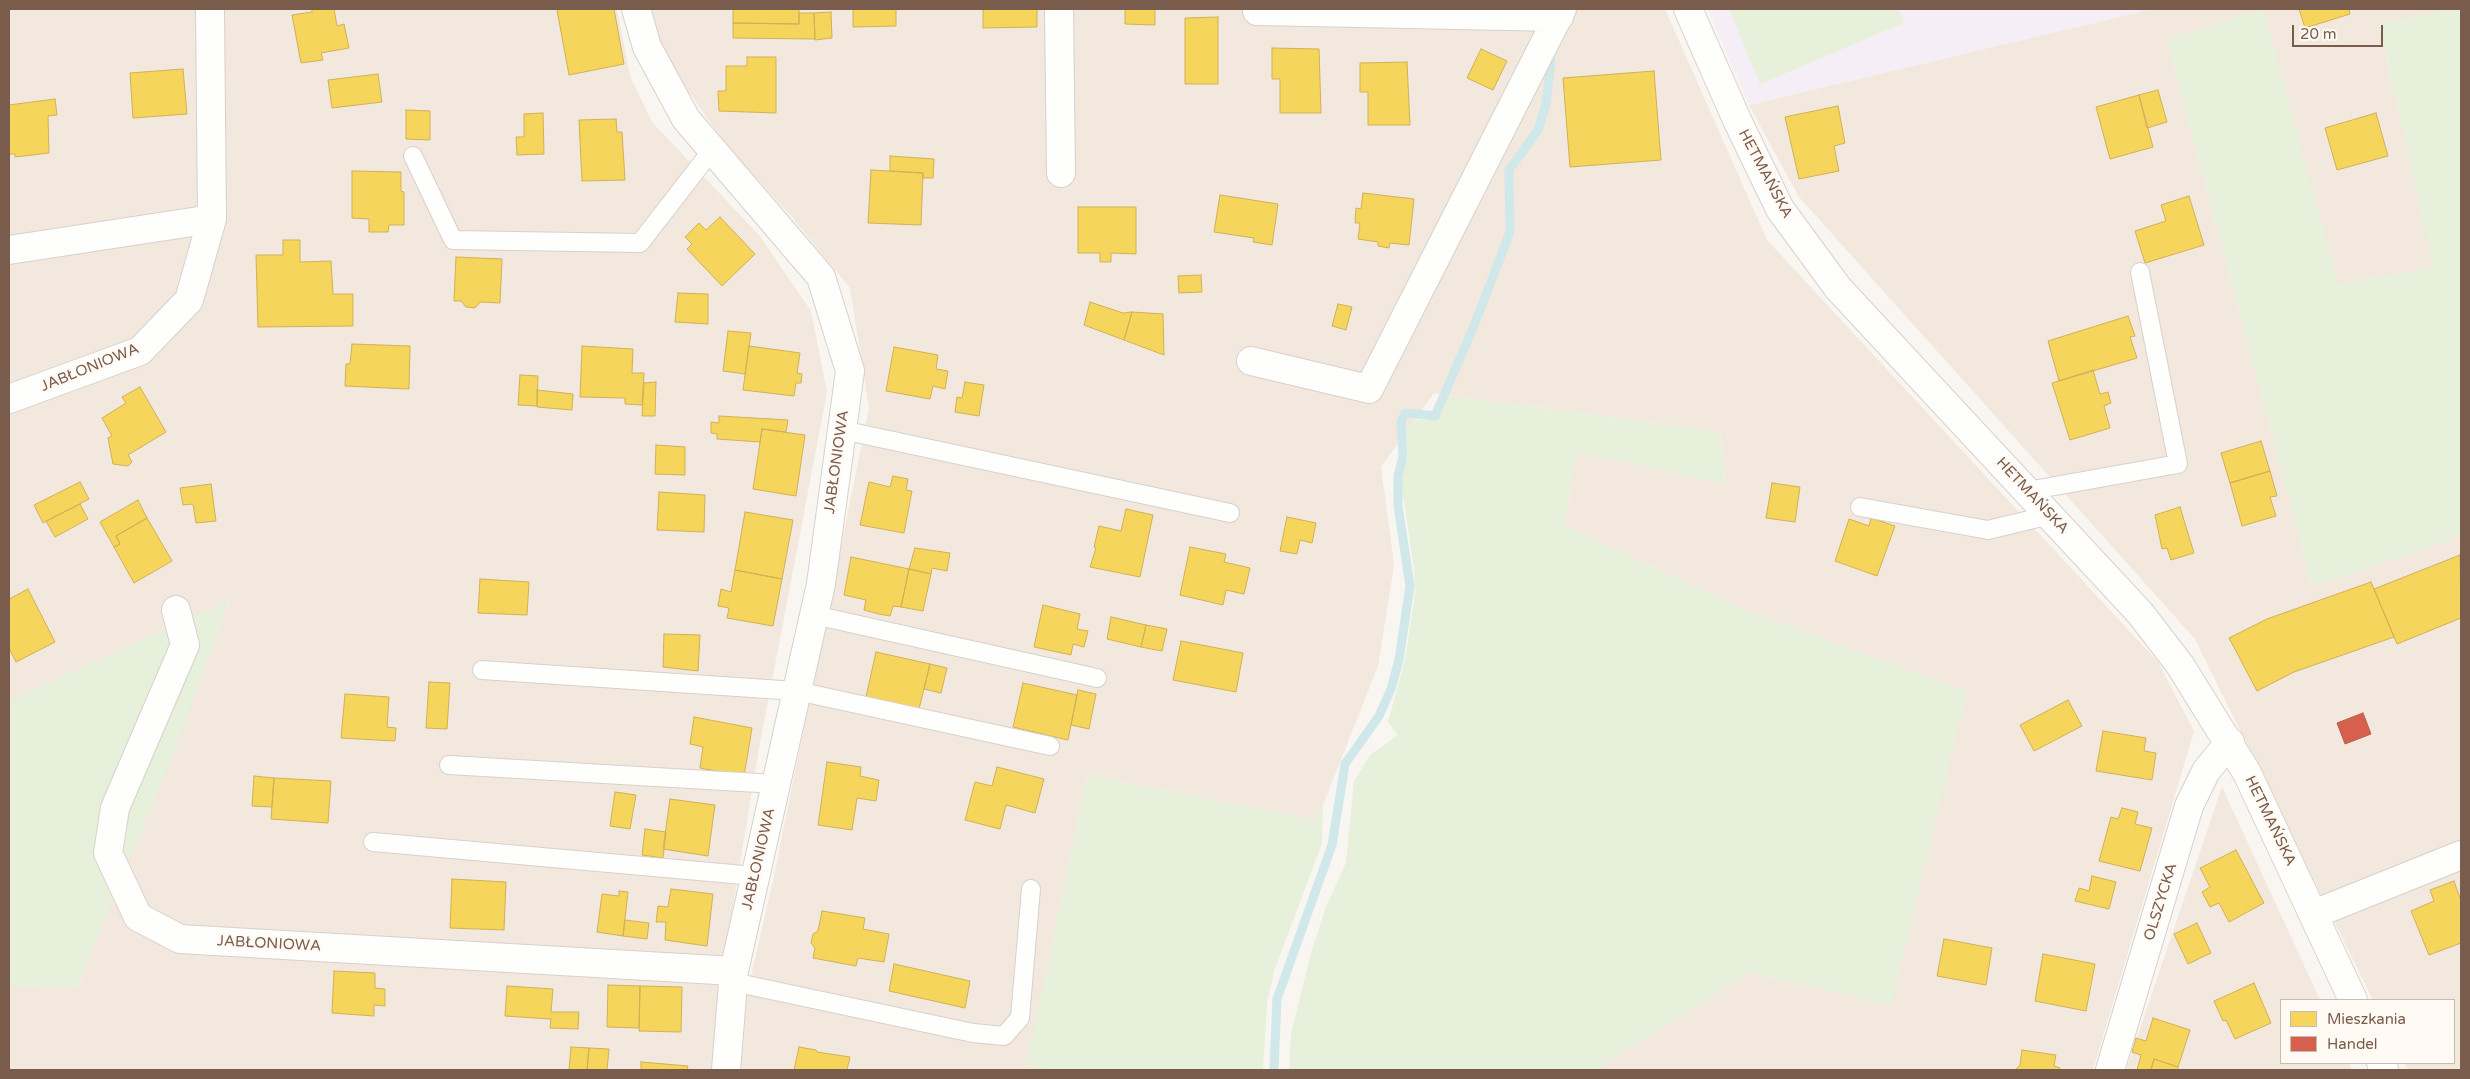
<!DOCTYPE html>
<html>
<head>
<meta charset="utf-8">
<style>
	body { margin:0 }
	#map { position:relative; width:2470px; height:1079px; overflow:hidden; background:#f9f5f0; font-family:"Varela Round",sans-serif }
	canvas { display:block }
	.frame { position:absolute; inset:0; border:10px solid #7a5c4d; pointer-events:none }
	.legend { position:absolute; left:2280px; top:999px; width:175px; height:65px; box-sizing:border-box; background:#fffaf3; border:1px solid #cabbb1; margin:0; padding:6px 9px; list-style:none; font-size:15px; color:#7a5c4d }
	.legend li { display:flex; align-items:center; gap:10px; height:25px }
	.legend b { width:25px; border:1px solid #cabbb1 }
	.scale { position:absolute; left:2292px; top:25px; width:91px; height:22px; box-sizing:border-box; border:2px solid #7a5c4d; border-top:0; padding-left:6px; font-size:15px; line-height:18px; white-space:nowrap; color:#7a5c4d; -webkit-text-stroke:4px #fffaf3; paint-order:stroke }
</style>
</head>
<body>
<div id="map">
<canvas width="2470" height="1079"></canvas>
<div class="frame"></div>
<ul class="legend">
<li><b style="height:14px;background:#f6d55c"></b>Mieszkania</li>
<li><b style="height:14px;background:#d6604d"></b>Handel</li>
</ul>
<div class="scale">20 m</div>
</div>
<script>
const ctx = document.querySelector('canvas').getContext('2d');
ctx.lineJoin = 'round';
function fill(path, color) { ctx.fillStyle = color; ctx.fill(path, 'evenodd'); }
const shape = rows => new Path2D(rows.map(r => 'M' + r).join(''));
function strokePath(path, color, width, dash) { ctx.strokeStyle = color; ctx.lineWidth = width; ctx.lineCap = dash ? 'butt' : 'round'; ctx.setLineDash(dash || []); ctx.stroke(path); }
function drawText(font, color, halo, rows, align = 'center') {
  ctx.font = font + ' "Varela Round",sans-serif'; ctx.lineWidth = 5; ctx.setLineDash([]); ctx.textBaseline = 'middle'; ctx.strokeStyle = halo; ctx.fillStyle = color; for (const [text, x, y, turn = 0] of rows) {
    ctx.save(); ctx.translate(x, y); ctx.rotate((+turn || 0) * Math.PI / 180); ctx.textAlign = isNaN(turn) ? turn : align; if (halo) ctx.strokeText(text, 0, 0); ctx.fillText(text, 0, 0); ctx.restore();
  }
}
fill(shape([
	[9,9,617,9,630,76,652,122,759,235,811,311,827,392,758,754,720,985,713,1070,9,1070,9,985,78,986,229,601,9,701],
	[648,9,1665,9,1767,240,2158,662,2194,731,2093,1070,1595,1070,1750,973,1891,1005,1741,608,1565,526,1576,451,1726,485,1720,432,1434,393,1381,467,1394,565,1378,666,1317,820,1087,775,1028,1064,1047,1070,739,1070,740,1024,773,881,869,408,850,288,791,216,725,144,665,57],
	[2152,9,2451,9,2379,24,2434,267,2338,285,2263,10,2167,39,2312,586,2461,536,2461,1070,2408,1070,2404,1063,2454,1063,2454,1000,2373,1000,2195,639,1799,197,1749,105],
	[2222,787,2320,1000,2281,1000,2281,1063,2349,1063,2352,1070,2126,1070]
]), '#f2e8de');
fill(shape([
	[1708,9,2152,9,1749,105]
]), '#f6eef6');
fill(shape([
	[1729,9,1898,9,1904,23,1760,84],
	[2263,9,2339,285,2433,267,2379,23,2451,9,2461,9,2461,536,2312,587,2167,39],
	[1448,395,1720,432,1726,485,1576,451,1565,526,1741,608,1967,692,1891,1005,1750,973,1595,1070,1289,1070,1291,1034,1311,953,1326,907,1346,863,1354,781,1370,755,1398,735,1388,722,1405,660,1415,595,1414,568,1402,489,1403,472,1408,458,1406,432,1415,420,1437,420],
	[229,600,178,742,77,987,9,985,9,701],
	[1087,775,1317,820,1323,805,1322,843,1274,971,1267,1004,1263,1070,1047,1070,1027,1064]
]), '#e7f0db');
const homes = shape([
	[312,9,334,9,337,26,344,24,349,48,321,53,323,60,301,63,292,15,312,12,312,9],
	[564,9,614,9,624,64,569,75,557,10,564,9],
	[733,9,799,9,799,24,733,23,733,9],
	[853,9,896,9,896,26,853,27,853,9],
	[983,9,1037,9,1037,27,983,28,983,9],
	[1125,9,1155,9,1155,25,1125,24,1125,9],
	[2299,9,2349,9,2350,14,2305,28,2299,9],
	[831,12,832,38,815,40,814,13,831,12],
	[799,13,814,13,815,39,733,38,733,23,799,24,799,13],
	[1218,17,1218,84,1185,84,1185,18,1218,17],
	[1272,48,1319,49,1321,113,1280,113,1280,79,1272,79,1272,48],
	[1481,49,1507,61,1493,90,1467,78,1481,49],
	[747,57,776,57,776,113,719,111,718,91,726,91,726,66,747,66,747,57],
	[1407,62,1410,125,1368,125,1368,92,1360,92,1360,63,1407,62],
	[183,69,187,114,133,118,130,73,183,69],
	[1654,71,1661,160,1570,167,1563,78,1654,71],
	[378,74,382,102,332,108,328,80,378,74],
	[2158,90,2167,122,2147,128,2139,95,2158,90],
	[2139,95,2153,147,2110,159,2096,107,2139,95],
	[55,99,57,115,48,116,49,153,15,157,15,154,9,154,9,105,55,99],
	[1838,106,1845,143,1834,146,1839,171,1799,179,1785,117,1838,106],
	[406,110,430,111,430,140,406,139,406,110],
	[543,113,544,154,517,155,516,137,524,137,524,114,543,113],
	[2376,113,2388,156,2337,170,2325,128,2376,113],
	[616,119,617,132,622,132,625,180,582,181,579,120,616,119],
	[890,156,934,159,933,178,923,178,923,173,890,171,890,156],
	[871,170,923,173,921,225,868,223,871,170],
	[352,171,401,172,401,191,404,192,404,225,389,225,388,232,369,232,369,219,352,218,352,171],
	[1363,193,1414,199,1409,245,1390,243,1389,248,1378,246,1378,242,1358,239,1360,223,1355,223,1356,208,1361,209,1363,193],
	[1220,195,1278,204,1272,245,1253,242,1254,238,1214,232,1220,195],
	[2189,196,2204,245,2145,263,2135,231,2166,221,2161,205,2189,196],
	[1078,207,1136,207,1136,254,1111,253,1111,262,1100,262,1100,253,1078,253,1078,207],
	[720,217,755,254,722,286,687,249,692,244,685,237,699,223,706,230,720,217],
	[283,240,300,240,300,262,331,261,333,294,353,294,353,326,258,327,256,255,283,255,283,240],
	[456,257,502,259,500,303,480,302,475,308,466,307,461,301,454,301,456,257],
	[1201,275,1202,292,1179,293,1178,276,1201,275],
	[678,293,708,294,708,324,675,322,678,293],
	[1090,302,1123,313,1132,312,1124,340,1084,325,1090,302],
	[1338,304,1352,307,1346,330,1332,326,1338,304],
	[1132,312,1163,314,1164,355,1124,340,1132,312],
	[2128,316,2135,336,2130,337,2137,358,2059,381,2048,341,2128,316],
	[728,331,751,333,745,374,723,371,728,331],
	[352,344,410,346,409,389,345,386,346,364,350,364,352,344],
	[582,346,633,349,632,373,644,373,642,405,625,404,625,398,580,397,582,346],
	[749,346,800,353,797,373,802,374,801,383,796,383,794,396,743,390,749,346],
	[894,347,938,355,936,369,948,371,945,389,933,386,930,399,886,391,894,347],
	[2093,370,2100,394,2108,392,2111,403,2104,406,2110,428,2070,440,2052,383,2093,370],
	[520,375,538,376,537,406,518,405,520,375],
	[656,382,655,416,642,416,644,383,656,382],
	[965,382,984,385,979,416,955,412,957,397,962,398,965,382],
	[140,387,166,432,128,455,132,462,128,466,113,464,108,438,112,436,102,418,126,403,122,397,140,387],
	[537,390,573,394,572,410,537,407,537,390],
	[719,416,788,420,786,432,762,429,760,442,717,439,717,434,711,433,711,422,719,423,719,416],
	[762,429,805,435,796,496,753,489,762,429],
	[2261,441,2270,471,2230,483,2221,453,2261,441],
	[656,445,685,447,685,475,655,474,656,445],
	[2270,471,2277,496,2270,497,2276,516,2242,526,2230,483,2270,471],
	[893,476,908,479,906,490,912,491,904,533,860,525,869,482,890,487,893,476],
	[80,482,89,499,43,523,34,505,80,482],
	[1772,483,1800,487,1795,522,1766,518,1772,483],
	[211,484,216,521,196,523,193,504,183,505,180,488,211,484],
	[659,492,705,495,704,532,657,530,659,492],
	[138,500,147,518,116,536,120,544,114,547,100,522,138,500],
	[80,504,88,519,55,537,46,521,80,504],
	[2180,507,2194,553,2171,560,2167,548,2162,549,2155,515,2180,507],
	[1126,509,1153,515,1140,577,1090,567,1096,548,1094,547,1099,526,1121,531,1126,509],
	[745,512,793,520,782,579,735,570,745,512],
	[1287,517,1316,523,1312,543,1300,540,1297,554,1280,551,1287,517],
	[147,518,172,561,134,583,114,547,120,544,116,536,147,518],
	[1871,518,1895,526,1877,576,1835,561,1849,519,1869,526,1871,518],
	[1190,547,1226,554,1224,562,1250,568,1244,594,1226,590,1223,605,1180,595,1190,547],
	[915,548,950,553,947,571,932,568,931,574,909,569,915,548],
	[2460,555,2461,618,2397,644,2374,589,2460,555],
	[851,557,909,569,901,607,893,606,890,616,879,614,864,610,866,600,844,595,851,557],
	[909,569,931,574,923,611,901,607,909,569],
	[735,570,782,579,773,626,727,618,729,608,718,606,721,589,731,592,735,570],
	[480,579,529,582,527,615,478,613,480,579],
	[2371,582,2394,637,2294,672,2257,691,2229,638,2267,619,2371,582],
	[28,589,55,642,16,662,9,648,9,599,28,589],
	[1043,605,1080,614,1077,629,1088,631,1084,647,1073,644,1071,655,1034,647,1043,605],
	[1111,617,1146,625,1141,647,1107,639,1111,617],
	[1146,625,1167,629,1162,651,1141,647,1146,625],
	[664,634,700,635,698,671,663,667,664,634],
	[1181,641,1243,653,1236,692,1173,680,1181,641],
	[876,652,930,664,919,709,866,697,876,652],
	[930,664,947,668,941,693,924,689,930,664],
	[429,682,450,683,447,729,426,728,429,682],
	[1023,683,1077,695,1068,740,1013,727,1023,683],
	[1078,690,1096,694,1089,729,1071,725,1078,690],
	[345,694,389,697,387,727,396,728,395,741,341,738,345,694],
	[2068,700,2082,726,2034,751,2020,725,2068,700],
	[694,717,752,728,744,776,700,768,703,747,690,744,694,717],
	[2103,731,2146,738,2144,751,2156,753,2152,780,2096,771,2103,731],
	[827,762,861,767,860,776,879,780,876,801,857,798,852,830,818,825,827,762],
	[997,767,1044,779,1035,813,1006,805,1000,829,965,820,975,782,992,786,997,767],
	[254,776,274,778,272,807,252,806,254,776],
	[274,778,331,781,328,823,271,819,274,778],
	[615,792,636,795,630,829,610,826,615,792],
	[670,799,715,805,708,856,663,849,670,799],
	[2122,808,2138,812,2135,824,2152,828,2140,871,2099,861,2111,817,2118,819,2122,808],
	[645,829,666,832,663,858,642,855,645,829],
	[2236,850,2264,903,2229,922,2219,903,2210,907,2202,892,2210,887,2200,868,2236,850],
	[2092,876,2116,882,2109,909,2075,901,2079,888,2089,891,2092,876],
	[452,879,506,882,504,930,450,928,452,879],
	[2454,881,2461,901,2461,943,2429,955,2411,911,2434,901,2430,890,2454,881],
	[671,889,713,894,707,946,665,940,666,922,656,922,658,906,668,907,671,889],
	[619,891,628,892,623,936,597,932,602,894,619,896,619,891],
	[822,911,865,918,863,929,889,934,884,962,858,958,856,966,813,958,815,948,811,943,813,934,818,931,822,911],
	[625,920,649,923,647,939,623,936,625,920],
	[2197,923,2211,953,2188,964,2174,934,2197,923],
	[1944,939,1992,948,1986,985,1937,976,1944,939],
	[2043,954,2095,964,2086,1011,2035,1001,2043,954],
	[894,964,970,981,965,1008,889,991,894,964],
	[334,971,375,973,375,988,385,989,385,1006,374,1005,374,1016,332,1013,334,971],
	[2254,983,2271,1023,2235,1039,2226,1020,2223,1021,2214,1001,2254,983],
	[608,985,640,986,639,1028,607,1027,608,985],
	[507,986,553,989,551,1012,579,1012,578,1029,550,1028,551,1019,505,1016,507,986],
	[640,986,682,987,681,1032,639,1031,640,986],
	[2153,1018,2190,1030,2178,1067,2154,1059,2151,1070,2137,1070,2141,1055,2132,1052,2136,1038,2146,1041,2153,1018],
	[571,1047,589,1048,587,1070,569,1070,571,1047],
	[799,1047,816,1050,817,1052,850,1057,847,1070,794,1070,799,1047],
	[589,1048,609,1049,607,1070,587,1070,589,1048],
	[2022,1050,2056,1055,2054,1066,2060,1068,2059,1070,2015,1070,2020,1065,2022,1050],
	[2154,1059,2178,1067,2178,1070,2151,1070,2154,1059],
	[641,1062,688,1066,687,1070,641,1070,641,1062]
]);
fill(homes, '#f6d55c');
strokePath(homes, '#d1b158', 1);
const shops = shape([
	[2363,713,2371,734,2345,744,2337,723,2363,713]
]);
fill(shops, '#d6604d');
strokePath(shops, '#ba5f4d', 1);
strokePath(shape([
	[1274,1070,1277,999,1332,845,1345,764,1379,716,1391,689,1399,660,1410,586,1398,506,1398,476,1403,457,1401,422,1405,413,1435,416,1474,326,1510,232,1509,170,1538,130,1546,104,1551,61]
]), '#d0e8ea', 9);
const lane = shape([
	[413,156,453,240,640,243,712,150],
	[842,430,1230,513],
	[2027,491,2178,464,2140,272],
	[1860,507,1988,530,2050,515],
	[814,615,1097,678],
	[482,670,797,691,1050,746],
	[449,765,776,784],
	[373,842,755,876],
	[733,982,973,1033,1004,1036,1020,1018,1031,889]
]);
const street = shape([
	[636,9,647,47,686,119,821,277,850,371,821,584,734,971,726,1070],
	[1059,9,1061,173],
	[1257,11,1559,17],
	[9,250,212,219],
	[1251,361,1369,389,1562,9],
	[9,399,140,351,189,300,212,219,210,9],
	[176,610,185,645,115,808,108,853,138,917,180,939,734,971],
	[2314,914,2461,855],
	[2110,1070,2189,806,2206,771,2230,742]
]);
const secondary = shape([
	[1688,9,1737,120,1780,209,1838,288,2140,613,2180,665,2247,773,2353,1000],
	[2381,1063,2384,1070]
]);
strokePath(lane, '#d7d1cb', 20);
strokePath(street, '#d7d1cb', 30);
strokePath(secondary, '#d9d2cb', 30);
strokePath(lane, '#fefefd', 18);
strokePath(street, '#fefefd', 28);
strokePath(secondary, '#fefefd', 28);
drawText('15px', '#7a5c4d', '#fffaf3', [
	["HETMAŃSKA",1765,174,62],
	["JABŁONIOWA",90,368,-22],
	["JABŁONIOWA",837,462,-82],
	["HETMAŃSKA",2032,496,47],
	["HETMAŃSKA",2270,821,64],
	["JABŁONIOWA",759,859,-77],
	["OLSZYCKA",2161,902,-73],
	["JABŁONIOWA",269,944,3]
]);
</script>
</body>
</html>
